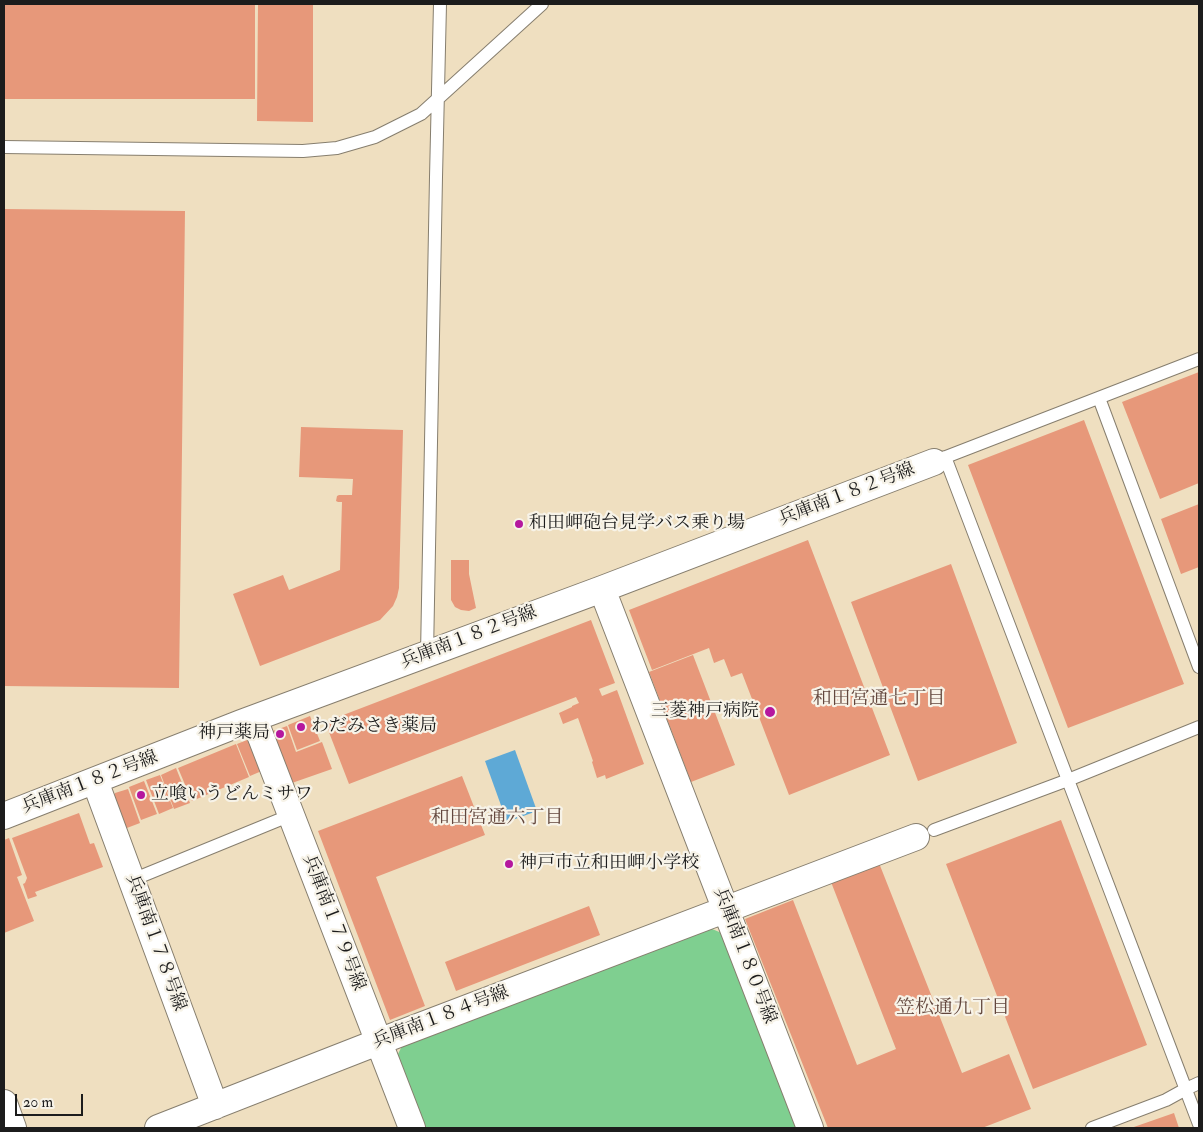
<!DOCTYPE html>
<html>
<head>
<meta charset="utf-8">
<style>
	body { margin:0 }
	#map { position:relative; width:1203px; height:1132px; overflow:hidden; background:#efdfc0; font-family:"IM FELL Double Pica",serif }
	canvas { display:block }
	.frame { position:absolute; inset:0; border:5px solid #1c1c1c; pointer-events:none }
	.scale { position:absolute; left:15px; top:1094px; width:68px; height:22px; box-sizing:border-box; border:2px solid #1c1c1c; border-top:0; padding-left:6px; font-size:15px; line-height:18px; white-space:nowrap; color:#1c1c1c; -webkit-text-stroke:4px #f7f3e8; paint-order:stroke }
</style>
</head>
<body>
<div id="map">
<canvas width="1203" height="1132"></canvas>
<div class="frame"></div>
<div class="scale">20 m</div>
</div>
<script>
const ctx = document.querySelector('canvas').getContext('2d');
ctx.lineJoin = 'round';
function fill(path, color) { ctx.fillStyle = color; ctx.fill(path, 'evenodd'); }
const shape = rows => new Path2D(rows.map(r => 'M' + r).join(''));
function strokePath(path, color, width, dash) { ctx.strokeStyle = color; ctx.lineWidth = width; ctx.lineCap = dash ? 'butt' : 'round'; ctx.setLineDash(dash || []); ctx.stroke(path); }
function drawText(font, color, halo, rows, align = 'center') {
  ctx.font = font + ' "IM FELL Double Pica","Noto Serif JP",serif'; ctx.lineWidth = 4.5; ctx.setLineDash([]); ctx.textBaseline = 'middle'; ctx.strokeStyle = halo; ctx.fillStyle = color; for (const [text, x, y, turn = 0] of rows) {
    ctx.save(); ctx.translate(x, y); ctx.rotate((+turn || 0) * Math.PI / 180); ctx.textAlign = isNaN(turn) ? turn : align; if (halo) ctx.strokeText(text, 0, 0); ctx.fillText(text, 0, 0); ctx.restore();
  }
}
fill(shape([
	[705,926,724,934,798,1128,421,1128,395,1060,403,1044]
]), '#7fcf90');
fill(shape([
	[515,750,537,811,507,822,485,761]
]), '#5ea9d6');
fill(shape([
	[4,4,255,4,255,99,4,99],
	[258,4,313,4,313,122,257,121],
	[4,209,185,211,179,688,4,686],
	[1199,372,1199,483,1160,499,1122,402],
	[1084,420,1184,684,1068,728,968,465],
	[301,427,403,430,399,588,397,597,393,606,380,620,260,666,233,594,283,575,289,590,340,570,342,502,338,502,336,501,337,496,339,495,352,495,353,479,299,477],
	[1199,504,1199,567,1181,574,1161,519],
	[808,540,890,755,789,795,742,673,731,677,724,659,714,663,709,648,652,670,629,610],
	[451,560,469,560,469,574,476,608,469,611,461,610,455,607,451,600],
	[951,564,1017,743,918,781,851,602],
	[591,620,615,683,599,689,602,696,617,690,644,764,606,779,605,775,597,778,592,762,593,761,578,718,563,724,559,713,572,707,572,706,579,703,576,697,349,784,325,722],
	[693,655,735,765,691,782,649,672],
	[310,716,320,741,297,750,288,725],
	[287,726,296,752,322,742,332,769,289,784,270,732],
	[252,738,264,770,250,776,237,744],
	[236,744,249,777,192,801,178,768],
	[176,768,190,803,174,809,161,775],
	[160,775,173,808,159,814,146,780],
	[462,776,485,835,376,877,425,1006,390,1020,318,831],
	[144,781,157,814,141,820,129,787],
	[128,789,140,823,119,831,110,806,115,793],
	[79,813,90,844,94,843,103,867,35,892,37,896,28,899,23,884,25,883,27,878,12,838],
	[1061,820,1147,1045,1033,1089,946,864],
	[9,838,22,875,17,877,34,921,4,933,4,840],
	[879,863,962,1073,1009,1054,1031,1109,982,1128,828,1128,745,919,793,900,857,1065,896,1049,831,882],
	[589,906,600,935,456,991,445,962],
	[1174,1113,1179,1128,1131,1128]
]), '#e7987a');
const lane = shape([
	[4,147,303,151,337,148,375,137,421,114,542,4],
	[1099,398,1199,667],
	[945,457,1199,1124],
	[938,460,1199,359],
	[427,654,436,177,440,4],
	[934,830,1068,780,1199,727],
	[132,880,291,815],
	[1092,1128,1166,1100,1186,1089,1199,1083]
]);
const street = shape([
	[602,589,810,1128],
	[254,719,412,1128],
	[95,781,215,1106],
	[4,816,241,723,602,589,934,462],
	[4,1103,13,1128],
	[158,1128,378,1042,916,837]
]);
strokePath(lane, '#867e6e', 14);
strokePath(street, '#867e6e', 28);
strokePath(lane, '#fff', 12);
strokePath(street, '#fff', 26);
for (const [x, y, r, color] of [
	[519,524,5,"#b5179e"],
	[770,712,6,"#b5179e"],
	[301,727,5,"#b5179e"],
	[280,734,5,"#b5179e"],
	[141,795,5,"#b5179e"],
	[509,864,5,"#b5179e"]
]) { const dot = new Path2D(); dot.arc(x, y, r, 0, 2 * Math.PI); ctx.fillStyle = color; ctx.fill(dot); strokePath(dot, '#f7f3e8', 2); }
drawText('18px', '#1c1c1c', '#f7f3e8', [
	["兵庫南１８２号線",847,495,-21],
	["兵庫南１８２号線",469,638,-21],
	["兵庫南１８２号線",90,783,-21],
	["兵庫南１７９号線",333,923,69],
	["兵庫南１７８号線",155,943,70],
	["兵庫南１８０号線",744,956,69],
	["兵庫南１８４号線",441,1018,-21]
]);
drawText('18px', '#1c1c1c', '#f7f3e8', [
	["和田岬砲台見学バス乗り場",529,524],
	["三菱神戸病院",759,712,"right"],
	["わだみさき薬局",311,727],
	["神戸薬局",270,734,"right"],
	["立喰いうどんミサワ",151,795],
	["神戸市立和田岬小学校",519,864]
], 'left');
drawText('19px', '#63473d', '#f7f3e8', [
	["和田宮通七丁目",879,700],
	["和田宮通六丁目",497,819],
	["笠松通九丁目",953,1009]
]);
</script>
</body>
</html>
